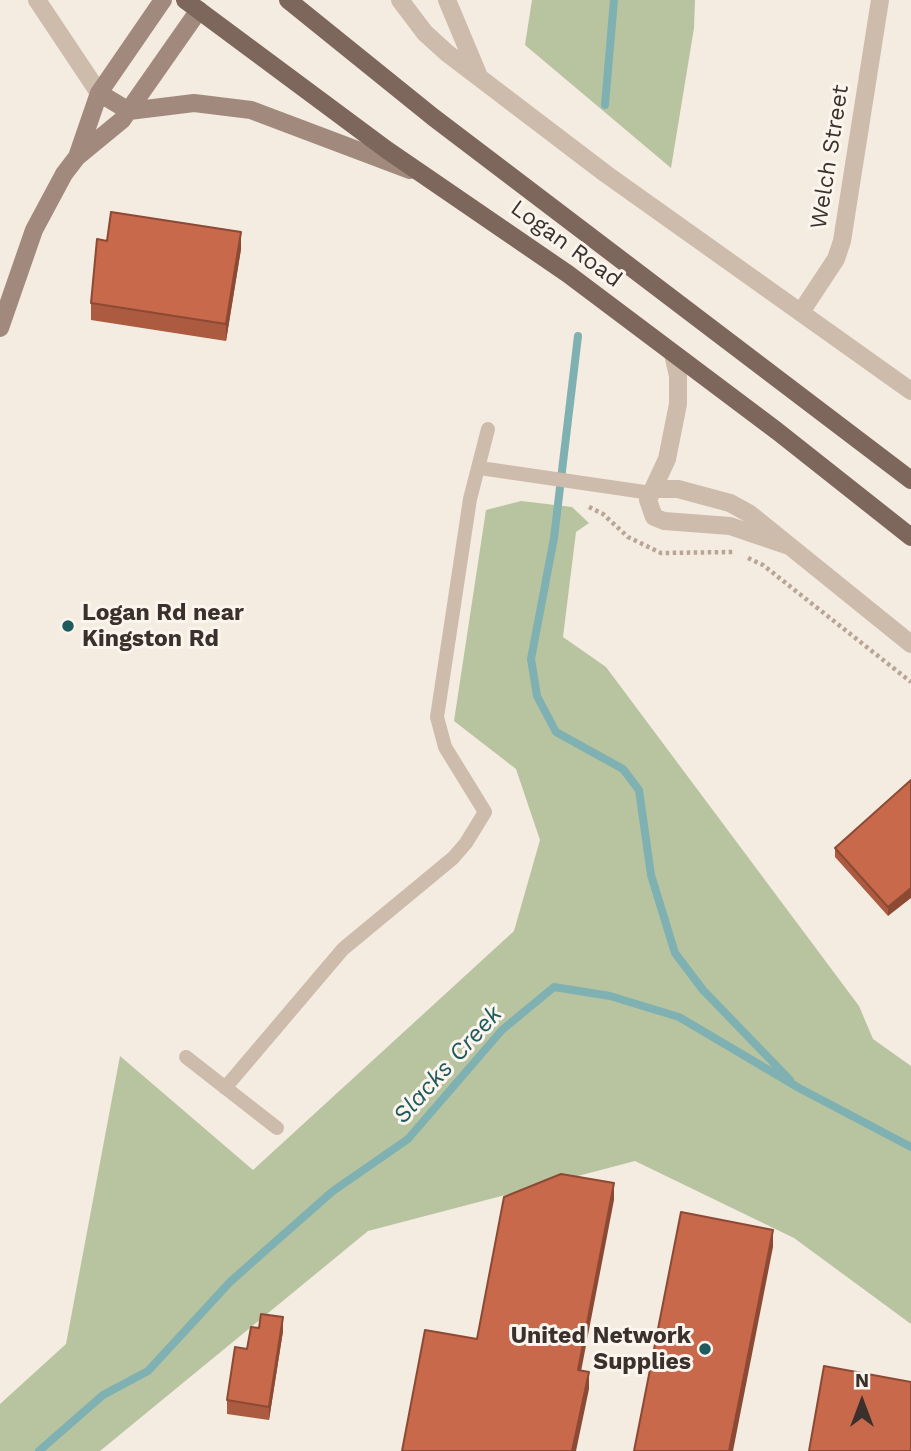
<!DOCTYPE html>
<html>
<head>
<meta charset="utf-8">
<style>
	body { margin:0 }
	#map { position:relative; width:911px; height:1451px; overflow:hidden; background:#f4ebe1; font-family:"Work Sans",sans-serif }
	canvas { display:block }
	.north { position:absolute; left:827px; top:1367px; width:70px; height:70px; -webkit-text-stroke:5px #fbf5ee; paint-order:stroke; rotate:0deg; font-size:19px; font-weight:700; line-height:28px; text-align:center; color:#3b302b }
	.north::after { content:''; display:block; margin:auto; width:24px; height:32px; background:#3b302b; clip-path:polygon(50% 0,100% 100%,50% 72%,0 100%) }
</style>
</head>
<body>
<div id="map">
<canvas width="911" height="1451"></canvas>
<div class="north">N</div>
</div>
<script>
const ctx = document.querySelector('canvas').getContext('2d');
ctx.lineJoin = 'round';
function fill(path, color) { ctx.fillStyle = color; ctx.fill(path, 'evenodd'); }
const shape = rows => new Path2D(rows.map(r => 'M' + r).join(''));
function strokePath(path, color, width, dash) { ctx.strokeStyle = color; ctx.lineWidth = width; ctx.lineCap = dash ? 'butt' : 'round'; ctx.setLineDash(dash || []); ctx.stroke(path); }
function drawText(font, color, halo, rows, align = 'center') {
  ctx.font = font + ' "Work Sans",sans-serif'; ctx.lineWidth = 6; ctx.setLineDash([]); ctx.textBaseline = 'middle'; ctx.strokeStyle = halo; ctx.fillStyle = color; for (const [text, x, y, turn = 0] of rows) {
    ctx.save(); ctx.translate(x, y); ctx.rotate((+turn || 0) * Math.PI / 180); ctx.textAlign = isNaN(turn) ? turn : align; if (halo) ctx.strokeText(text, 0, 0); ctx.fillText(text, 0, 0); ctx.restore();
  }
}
fill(shape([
	[532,0,695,0,694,28,671,168,525,45],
	[521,501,572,507,589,523,576,532,563,637,606,667,859,1006,873,1039,911,1066,911,1324,794,1238,635,1161,368,1231,100,1451,0,1451,0,1404,66,1344,120,1056,253,1170,514,931,540,840,516,769,454,721,486,510]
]), '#b8c4a0');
strokePath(shape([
	[605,105,614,0],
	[578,336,554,538,531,659,537,696,556,732,623,769,639,790,651,875,675,953,703,990,790,1080],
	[39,1451,103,1395,148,1371,230,1282,275,1242,333,1191,408,1139,502,1030,554,987,610,996,679,1017,799,1088,911,1147]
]), '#7fb0b2', 8);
strokePath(shape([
	[589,507,603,514,628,537,661,553,733,552],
	[748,558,763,565,911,682]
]), '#b9a596', 4.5, [3.5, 3.5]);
strokePath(shape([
	[480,468,651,493],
	[186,1057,277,1128],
	[225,1088,343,949,453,858,466,843,485,812,445,747,437,717,470,499,488,429]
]), '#cdbbac', 14);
strokePath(shape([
	[37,0,99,93],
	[400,0,425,33,447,53,606,174,911,391],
	[447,0,478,74],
	[801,312,836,259,842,241,880,0],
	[673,354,678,376,678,404,667,459,648,500,654,517,664,521,730,526,789,546],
	[654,489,678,489,730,503,750,514,911,644]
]), '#cdbbac', 18);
strokePath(shape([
	[99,93,129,111,194,103,251,110,410,170],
	[77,157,99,93,163,0],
	[0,328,34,230,64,174,77,157,122,120,199,10]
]), '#a18a7d', 18);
strokePath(shape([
	[185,0,387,150,568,274,777,431,911,537],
	[288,0,433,117,911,480]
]), '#7d675c', 18);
fill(shape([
	[107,241,241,249,226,341,91,320,91,303],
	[911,780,888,916,835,857,835,848],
	[283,1331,269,1420,227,1414,227,1400,247,1349]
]), '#ac5a40');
fill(shape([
	[241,232,241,249,226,341,226,324],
	[911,888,911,898,888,916,888,907],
	[614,1183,614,1200,578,1387,578,1370],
	[773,1230,773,1247,733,1451,729,1451],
	[283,1317,283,1331,269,1420,269,1407],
	[589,1372,589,1389,576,1451,572,1451]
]), '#8c4a34');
const building = shape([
	[111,212,241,232,226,324,91,303,97,239,107,241,111,212],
	[911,780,911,888,888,907,835,848,911,780],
	[561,1174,614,1183,578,1370,589,1372,572,1451,402,1451,425,1330,477,1339,504,1197,561,1174],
	[681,1212,773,1230,729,1451,634,1451,681,1212],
	[261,1314,283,1317,269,1407,227,1400,235,1347,247,1349,251,1327,259,1328,261,1314],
	[824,1366,911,1382,911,1451,809,1451,824,1366]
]);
fill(building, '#c8694b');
strokePath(building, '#8c4a34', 2);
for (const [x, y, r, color] of [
	[68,626,7,"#1f5a5e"],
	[705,1349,7,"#1f5a5e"]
]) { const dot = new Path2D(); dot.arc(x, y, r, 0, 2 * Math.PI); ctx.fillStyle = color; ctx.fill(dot); strokePath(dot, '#fbf5ee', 2.5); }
drawText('23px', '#3b302b', '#fbf5ee', [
	["Welch Street",830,157,-81],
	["Logan Road",566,244,36]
]);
drawText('bold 23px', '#3b302b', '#fbf5ee', [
	["Logan Rd near",82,613],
	["Kingston Rd",82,639],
	["United Network",691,1336,"right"],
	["Supplies",691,1362,"right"]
], 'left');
drawText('italic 24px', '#1f5a5e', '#fbf5ee', [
	["Slacks Creek",448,1065,-48]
]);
</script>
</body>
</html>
